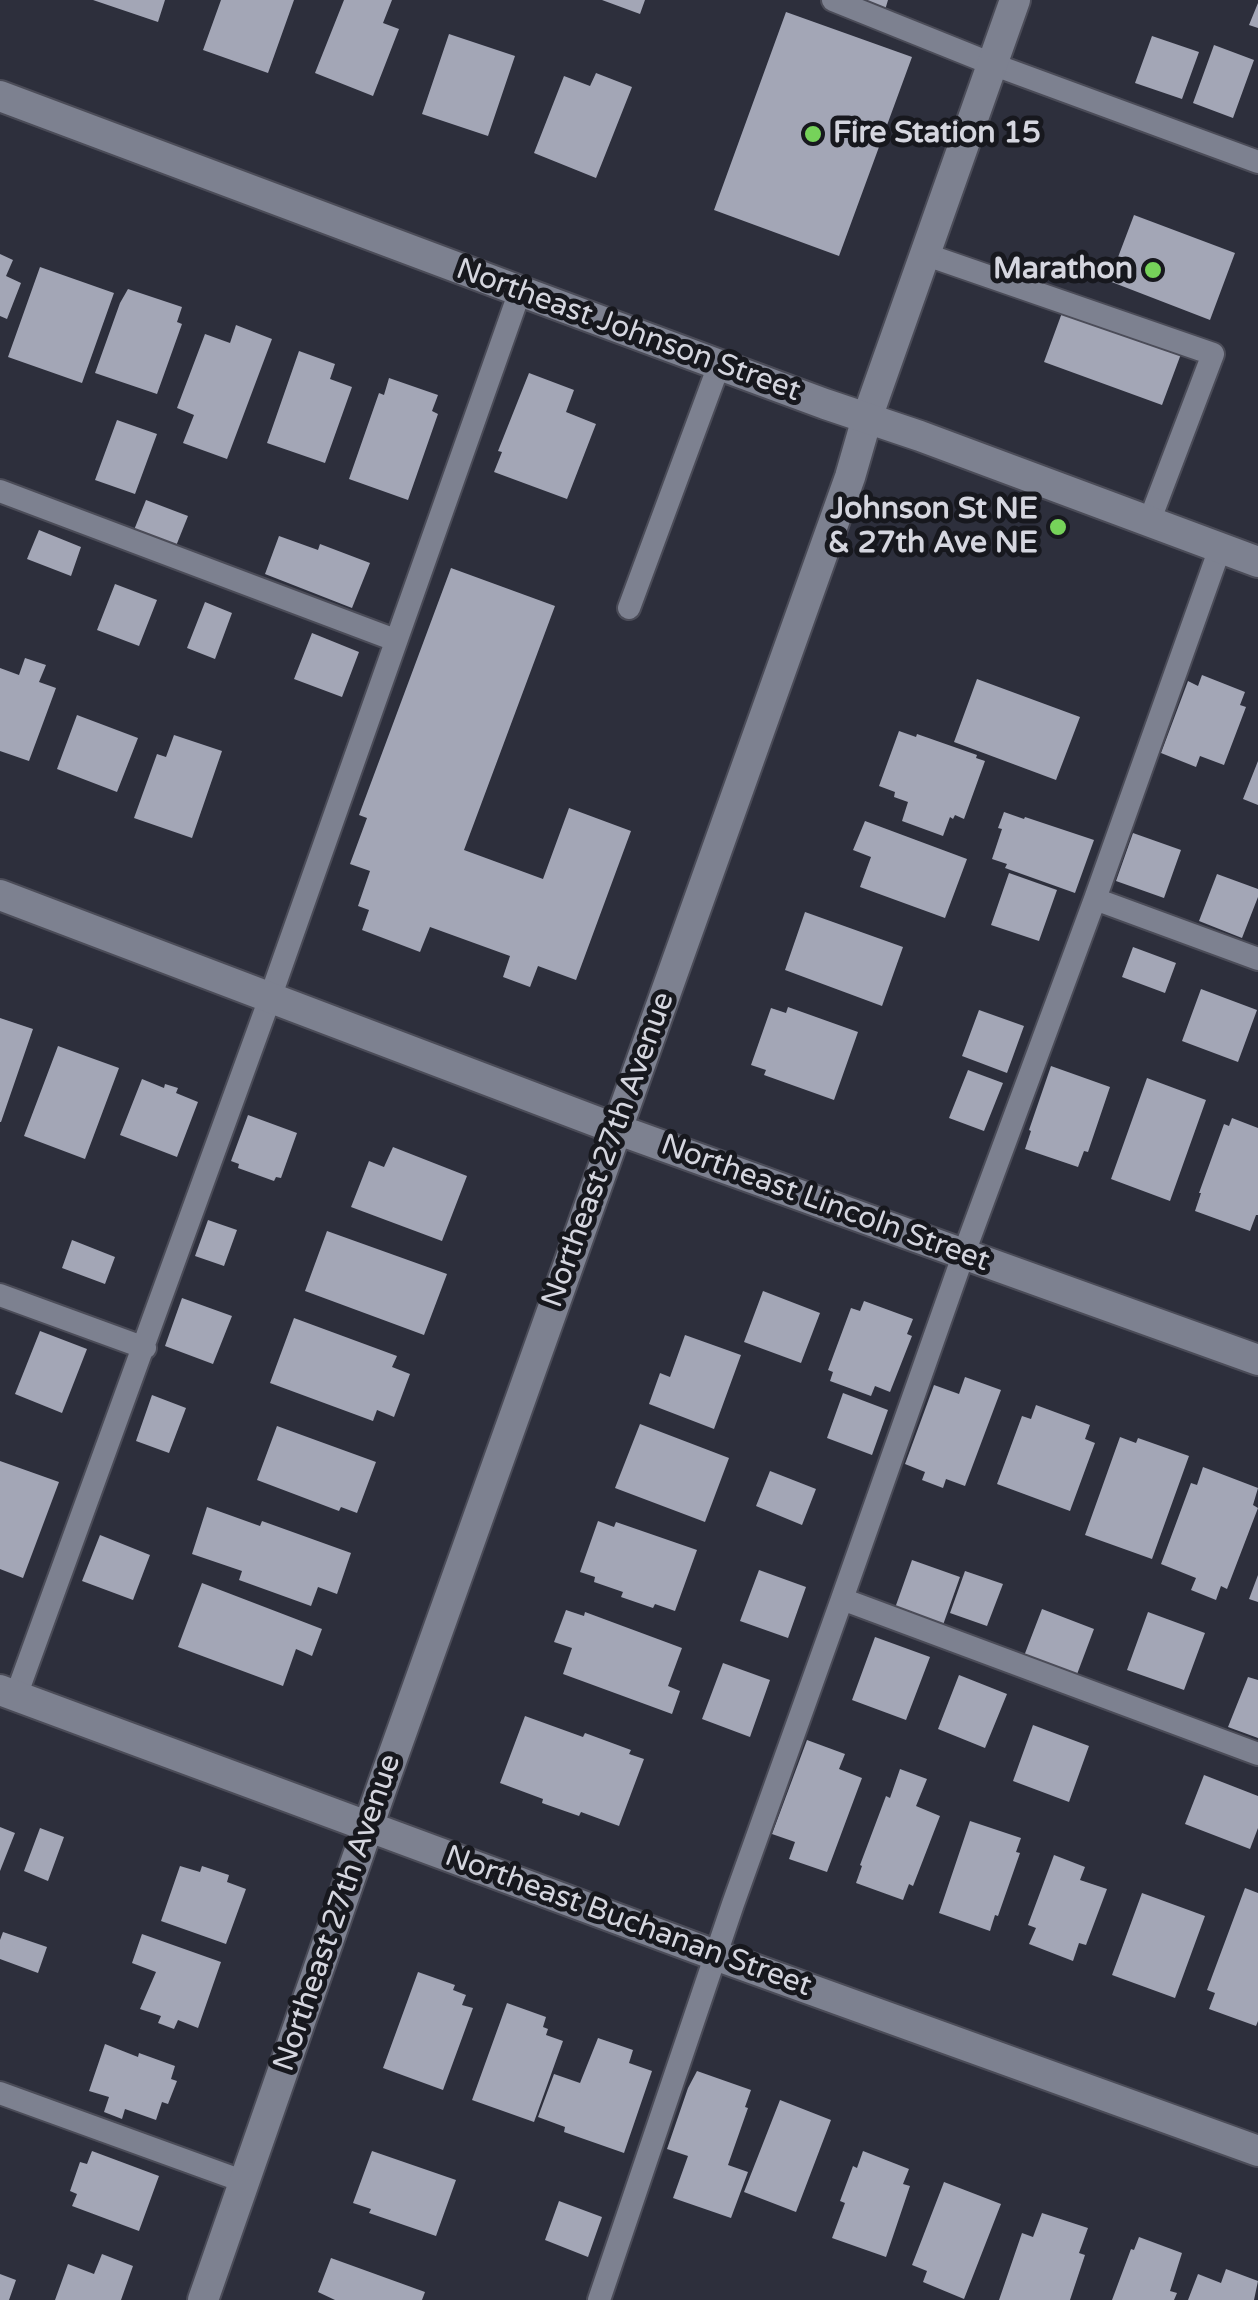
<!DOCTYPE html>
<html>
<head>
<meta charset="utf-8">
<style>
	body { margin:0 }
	canvas { display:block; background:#2d2f3c }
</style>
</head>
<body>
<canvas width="1258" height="2300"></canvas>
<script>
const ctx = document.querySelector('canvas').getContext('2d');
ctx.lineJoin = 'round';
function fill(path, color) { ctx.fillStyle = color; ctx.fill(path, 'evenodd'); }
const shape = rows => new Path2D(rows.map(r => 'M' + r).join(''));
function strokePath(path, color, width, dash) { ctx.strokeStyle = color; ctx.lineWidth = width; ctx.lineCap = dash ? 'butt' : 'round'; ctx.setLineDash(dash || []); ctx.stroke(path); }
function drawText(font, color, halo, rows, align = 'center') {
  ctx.font = font + ' "Varela Round",sans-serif'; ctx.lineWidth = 10; ctx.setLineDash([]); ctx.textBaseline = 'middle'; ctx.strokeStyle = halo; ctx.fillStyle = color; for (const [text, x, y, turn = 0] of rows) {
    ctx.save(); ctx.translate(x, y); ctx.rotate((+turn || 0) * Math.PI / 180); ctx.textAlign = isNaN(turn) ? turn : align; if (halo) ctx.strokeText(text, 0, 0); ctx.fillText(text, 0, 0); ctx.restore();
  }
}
fill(shape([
	[93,0,165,0,158,22],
	[221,0,294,0,268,73,203,50],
	[344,0,392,0,383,23,399,29,373,96,315,73],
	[602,0,645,0,640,14],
	[858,0,888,0,885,10],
	[1258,3,1258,28,1249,25],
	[786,12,912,57,839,256,714,210],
	[449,34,515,56,488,136,422,114],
	[1152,36,1199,52,1182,99,1135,83],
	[1214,45,1254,60,1233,118,1193,103],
	[596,73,632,87,596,178,534,153,564,76,590,86],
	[1134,215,1235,253,1210,320,1109,281],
	[0,254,13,260,6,276,21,283,7,319,0,316],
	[40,267,114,293,82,383,8,357],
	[128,289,182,307,177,322,182,324,157,394,95,373,120,303],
	[1063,310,1181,354,1162,405,1044,362],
	[236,325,272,339,227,459,183,443,194,415,177,408,205,334,230,343],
	[299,351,335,364,330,379,352,387,325,463,267,443],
	[529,373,574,390,566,412,596,424,567,499,494,472,502,452,498,451],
	[389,378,438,395,432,411,438,414,408,500,349,479,379,393,384,395],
	[117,420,157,434,135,494,95,480],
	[146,500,188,516,176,546,134,530],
	[39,530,81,547,71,576,27,559],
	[279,536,318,550,320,544,370,563,352,608,265,574],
	[451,568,555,606,464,850,543,879,569,808,631,831,576,980,538,966,530,987,503,977,510,956,430,927,420,952,362,930,369,910,358,906,370,871,350,864,367,818,359,815],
	[115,584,157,600,139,646,97,630],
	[205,602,232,613,215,659,187,648],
	[312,633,359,652,342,697,294,679],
	[25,658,46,665,39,682,56,688,29,761,0,751,0,668,19,675],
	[1202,675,1245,692,1240,705,1246,707,1224,765,1200,756,1196,767,1161,753,1188,681,1198,686],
	[977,679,1080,717,1056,780,954,742],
	[77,715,138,738,117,792,57,769],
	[899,731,916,737,917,734,977,755,976,758,985,761,964,819,955,815,953,819,950,817,943,836,902,821,908,802,894,797,895,792,879,786],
	[174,735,222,751,192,838,134,818,157,754,166,757],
	[1258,761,1258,805,1243,799],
	[1004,812,1024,819,1025,817,1094,840,1075,893,1005,868,1007,864,992,859,1002,829,998,828],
	[865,821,967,859,945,918,860,887,871,857,853,850],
	[1133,833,1181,850,1164,898,1116,881],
	[1009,873,1057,890,1039,941,991,925],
	[1217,874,1258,889,1258,897,1242,938,1199,921],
	[805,912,903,947,882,1006,785,970],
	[1133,947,1176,963,1165,993,1122,977],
	[1201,989,1257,1010,1238,1062,1182,1041],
	[788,1007,858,1032,834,1100,764,1075,766,1070,751,1065,771,1008,786,1013],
	[979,1010,1024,1026,1007,1073,962,1056],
	[0,1018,33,1029,1,1122,0,1122],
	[58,1046,119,1068,85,1159,24,1136],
	[1051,1066,1110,1087,1088,1152,1084,1151,1078,1167,1025,1149,1031,1131,1029,1130],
	[968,1070,1003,1083,984,1131,949,1118],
	[1147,1078,1206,1100,1170,1201,1111,1179],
	[142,1079,164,1088,165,1084,178,1088,176,1093,198,1102,177,1157,120,1135],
	[248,1115,297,1133,281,1178,276,1177,274,1181,238,1168,239,1164,231,1161],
	[1232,1118,1258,1128,1258,1215,1256,1215,1250,1231,1195,1211,1201,1193,1199,1193,1224,1124,1229,1126],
	[393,1147,467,1176,442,1241,351,1207,369,1161,384,1167],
	[208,1220,237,1230,224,1266,195,1256],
	[327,1231,447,1274,424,1335,305,1291],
	[72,1240,115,1257,105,1284,62,1268],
	[763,1291,820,1313,801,1363,744,1342],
	[182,1298,232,1316,213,1364,165,1346],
	[864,1301,913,1319,907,1334,912,1336,890,1392,875,1386,871,1396,830,1381,833,1372,828,1370,851,1308,860,1311],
	[294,1318,397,1356,392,1367,410,1374,394,1417,377,1410,373,1421,270,1383],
	[40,1331,87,1349,62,1413,15,1394],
	[685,1335,741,1355,714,1429,649,1404,660,1373,670,1377],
	[965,1377,1001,1390,965,1486,946,1479,943,1488,922,1480,925,1472,905,1464,934,1385,959,1394],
	[843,1393,888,1410,872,1455,827,1438],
	[152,1395,186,1408,169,1453,136,1441],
	[1036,1405,1090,1425,1085,1439,1095,1443,1070,1511,997,1484,1022,1416,1031,1419],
	[640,1424,729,1458,705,1522,615,1488],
	[277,1426,376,1462,357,1513,341,1507,339,1511,257,1480],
	[1120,1437,1136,1443,1138,1438,1189,1456,1152,1559,1085,1535],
	[0,1461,59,1482,23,1578,0,1569],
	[1203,1467,1258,1488,1253,1505,1258,1508,1227,1589,1221,1586,1216,1600,1191,1590,1196,1578,1161,1564,1191,1483,1197,1485],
	[770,1471,816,1489,802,1525,756,1506],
	[207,1507,260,1526,262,1521,351,1553,337,1594,318,1587,311,1606,239,1580,242,1571,192,1554],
	[598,1521,614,1527,616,1522,697,1550,675,1611,655,1604,653,1608,621,1597,623,1592,594,1582,595,1577,580,1572],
	[100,1535,150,1555,133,1600,82,1581],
	[912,1560,960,1577,943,1625,895,1608],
	[759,1570,806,1587,788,1638,740,1621],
	[965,1571,1003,1584,987,1626,950,1613],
	[1258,1575,1258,1602,1249,1599],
	[202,1583,322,1629,312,1656,296,1649,283,1686,178,1647],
	[1042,1609,1094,1629,1076,1677,1024,1656],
	[566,1610,584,1616,585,1612,682,1648,668,1686,680,1691,672,1714,563,1674,572,1648,554,1642],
	[1148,1612,1205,1633,1184,1690,1127,1670],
	[875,1637,930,1657,906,1720,852,1700],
	[723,1663,770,1680,750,1737,702,1719],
	[959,1675,1007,1694,985,1748,938,1729],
	[1248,1677,1258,1680,1258,1738,1228,1727],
	[525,1716,583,1737,585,1733,631,1750,629,1754,644,1759,619,1826,581,1812,579,1816,542,1803,543,1799,500,1783],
	[1033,1725,1089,1746,1069,1802,1013,1781],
	[807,1740,845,1754,839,1769,862,1778,827,1872,789,1859,795,1842,772,1834],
	[900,1769,927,1779,916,1806,940,1816,913,1886,909,1884,903,1900,856,1883,862,1866,860,1865,886,1796,890,1798],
	[1204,1775,1258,1796,1258,1828,1250,1849,1185,1824],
	[970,1821,1021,1838,1016,1852,1020,1853,998,1916,995,1915,990,1931,939,1913],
	[0,1827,15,1833,0,1871],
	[40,1828,64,1837,48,1881,24,1871],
	[1054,1855,1085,1867,1080,1880,1107,1889,1086,1945,1079,1943,1073,1961,1029,1944,1036,1928,1028,1925],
	[180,1866,200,1872,202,1866,229,1875,227,1882,246,1889,226,1944,161,1921],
	[1245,1888,1258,1893,1258,2021,1256,2026,1209,2009,1215,1993,1207,1990],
	[1142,1893,1205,1916,1175,1998,1112,1975],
	[3,1932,47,1947,38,1973,0,1959,0,1940],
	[142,1934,221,1962,198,2028,178,2020,174,2029,158,2023,161,2016,140,2009,156,1972,132,1963],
	[418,1972,455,1985,453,1990,466,1995,462,2005,473,2008,443,2090,383,2068],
	[507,2003,546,2017,543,2027,548,2029,546,2035,563,2041,534,2122,472,2100],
	[598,2038,633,2050,629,2063,652,2071,624,2153,564,2132,565,2127,538,2117,554,2074,580,2083],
	[105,2044,138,2057,139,2053,175,2066,171,2079,177,2081,168,2104,162,2102,156,2120,125,2109,122,2119,104,2112,109,2097,89,2091],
	[697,2071,751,2090,745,2107,748,2108,728,2165,748,2172,731,2218,673,2198,688,2156,667,2149,688,2088],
	[780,2100,831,2120,796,2212,744,2192],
	[92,2151,159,2176,139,2231,72,2206,77,2194,70,2191,80,2162,87,2164],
	[372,2151,456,2180,436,2236,369,2213,371,2209,353,2203],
	[863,2151,909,2169,903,2184,910,2186,886,2257,832,2238,845,2203,840,2201,853,2166,857,2168],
	[944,2182,1001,2204,964,2299,923,2282,927,2271,912,2265],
	[559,2201,602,2217,588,2257,545,2240],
	[1042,2213,1088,2228,1079,2253,1085,2255,1070,2300,999,2300,1022,2233,1033,2237],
	[1139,2237,1182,2253,1170,2291,1177,2293,1174,2300,1112,2300,1131,2249,1134,2250],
	[102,2254,133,2266,121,2300,55,2300,68,2264,94,2274],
	[331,2258,425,2292,422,2300,335,2300,318,2292],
	[1226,2269,1258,2281,1254,2300,1188,2300,1198,2274,1221,2283],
	[0,2274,16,2280,9,2300,0,2300]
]), '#a3a6b6');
const lane = shape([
	[833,0,992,64,1258,162],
	[924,254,1213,354,1149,522],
	[0,491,395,640],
	[1220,548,1095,899,964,1253,842,1599,1258,1754],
	[629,608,719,365],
	[1095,899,1258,959],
	[0,1295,145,1348],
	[16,1696,270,998,520,291],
	[0,2093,245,2182],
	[599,2300,733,1904,842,1599]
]);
const street = shape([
	[0,895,616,1129,1258,1360],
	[0,1690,715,1955,1258,2151],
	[203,2300,383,1784,850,477,867,418,1015,0]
]);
const secondary = shape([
	[0,96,520,291,825,404,920,436,1258,562]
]);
strokePath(lane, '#4b4c58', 26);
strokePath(street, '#4b4c58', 34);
strokePath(secondary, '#4b4c58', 34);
strokePath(lane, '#7d8190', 22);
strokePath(street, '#7d8190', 30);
strokePath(secondary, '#7d8190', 30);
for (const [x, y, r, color] of [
	[813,134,10,"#76d25a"],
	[1153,270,10,"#76d25a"],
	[1058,527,10,"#76d25a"]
]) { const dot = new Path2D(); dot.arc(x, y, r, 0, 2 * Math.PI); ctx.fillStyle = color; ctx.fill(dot); strokePath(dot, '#17181e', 4); }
drawText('bold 30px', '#d5d6df', '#17181e', [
	["Fire Station 15",833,134,"left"],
	["Marathon",1133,270],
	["Johnson St NE",1038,510],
	["& 27th Ave NE",1038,544]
], 'right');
drawText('30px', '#d5d6df', '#17181e', [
	["Northeast Johnson Street",628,331,20],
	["Northeast 27th Avenue",609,1150,-70],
	["Northeast Lincoln Street",825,1204,20],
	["Northeast 27th Avenue",338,1913,-71],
	["Northeast Buchanan Street",628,1922,20]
]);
</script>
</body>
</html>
